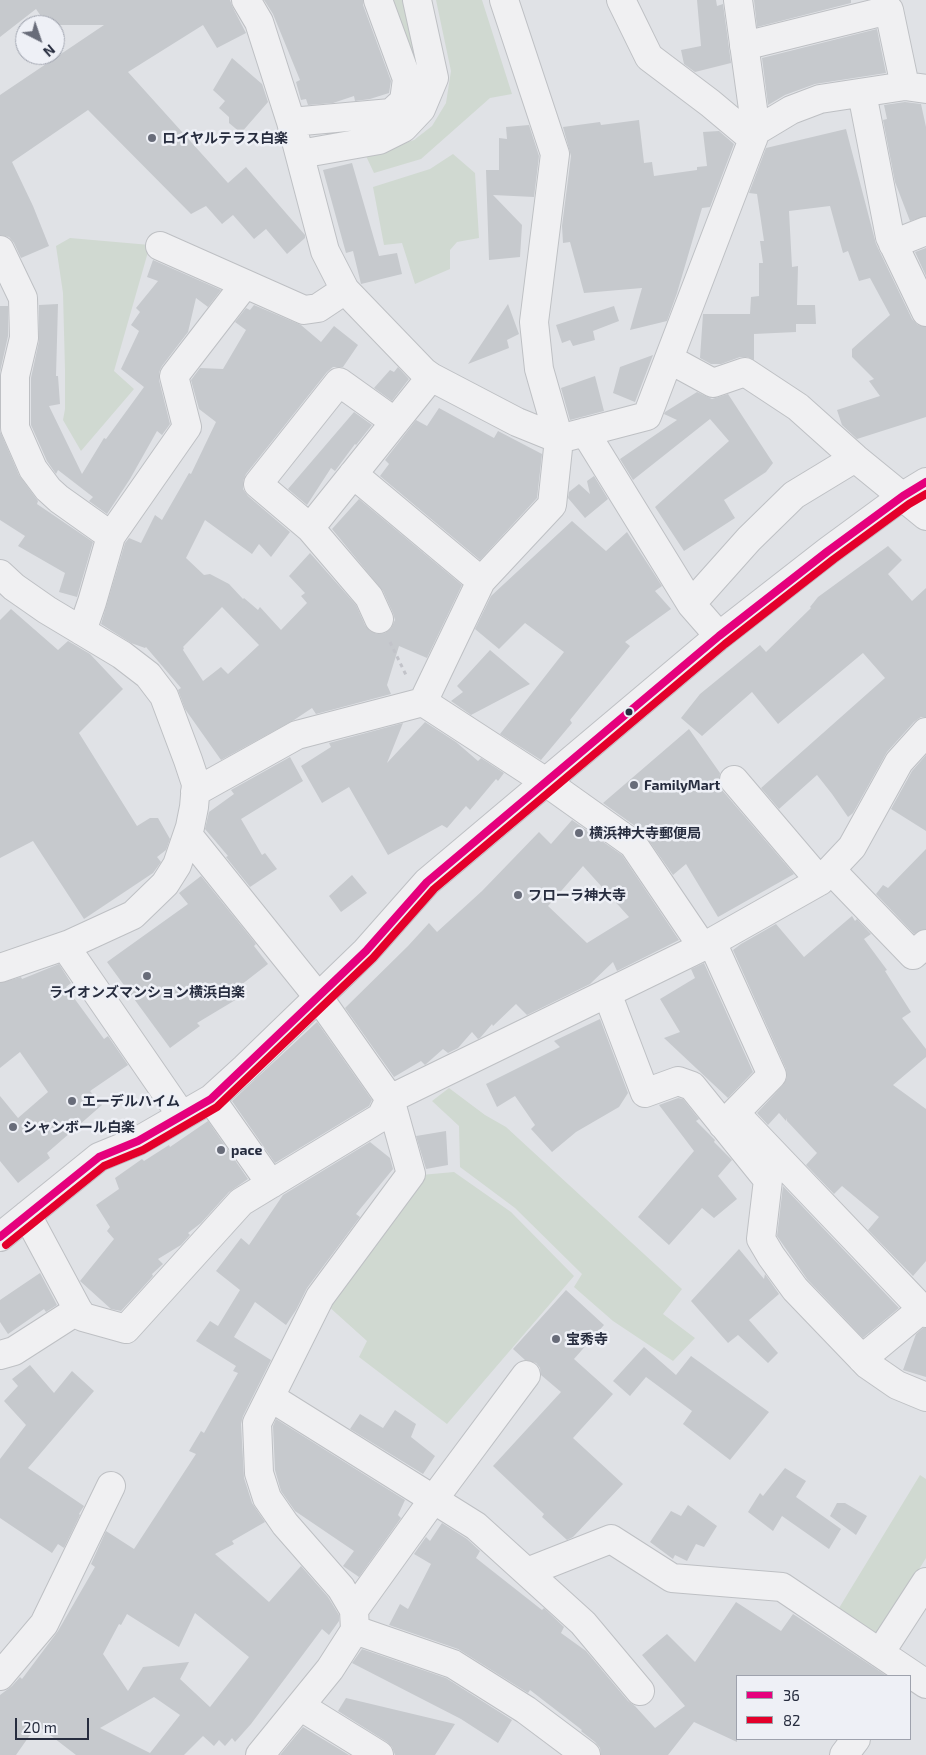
<!DOCTYPE html>
<html>
<head>
<meta charset="utf-8">
<style>
	body { margin:0 }
	#map { position:relative; width:926px; height:1755px; overflow:hidden; background:#e0e2e6; font-family:"Exo 2",sans-serif }
	canvas { display:block }
	.legend { position:absolute; left:736px; top:1675px; width:175px; height:65px; box-sizing:border-box; background:#eef0f6; border:1px solid #9ea2ad; margin:0; padding:6px 9px; list-style:none; font-size:15px; color:#272d3f }
	.legend li { display:flex; align-items:center; gap:10px; height:25px }
	.legend b { width:25px; border:1px solid #9ea2ad }
	.north { position:absolute; left:15px; top:15px; width:50px; height:50px; box-sizing:border-box; background:#eef0f6; border:1px solid #9ea2ad; border-radius:50%; rotate:139deg; font-size:14px; font-weight:700; line-height:20px; text-align:center; color:#272d3f }
	.north::after { content:''; display:block; margin:auto; width:18px; height:22px; background:#686c79; clip-path:polygon(50% 0,100% 100%,50% 72%,0 100%) }
	.scale { position:absolute; left:15px; top:1718px; width:74px; height:22px; box-sizing:border-box; border:2px solid #272d3f; border-top:0; padding-left:6px; font-size:15px; line-height:18px; white-space:nowrap; color:#272d3f; -webkit-text-stroke:4px #eef0f6; paint-order:stroke }
</style>
</head>
<body>
<div id="map">
<canvas width="926" height="1755"></canvas>
<ul class="legend">
<li><b style="height:6px;background:#e5007d"></b>36</li>
<li><b style="height:6px;background:#e4002b"></b>82</li>
</ul>
<div class="north">N</div>
<div class="scale">20 m</div>
</div>
<script>
const ctx = document.querySelector('canvas').getContext('2d');
ctx.lineJoin = 'round';
function fill(path, color) { ctx.fillStyle = color; ctx.fill(path, 'evenodd'); }
const shape = rows => new Path2D(rows.map(r => 'M' + r).join(''));
function strokePath(path, color, width, dash) { ctx.strokeStyle = color; ctx.lineWidth = width; ctx.lineCap = dash ? 'butt' : 'round'; ctx.setLineDash(dash || []); ctx.stroke(path); }
function drawText(font, color, halo, rows, align = 'center') {
  ctx.font = font + ' "Exo 2","Noto Sans JP",sans-serif'; ctx.lineWidth = 5; ctx.setLineDash([]); ctx.textBaseline = 'middle'; ctx.strokeStyle = halo; ctx.fillStyle = color; for (const [text, x, y, turn = 0] of rows) {
    ctx.save(); ctx.translate(x, y); ctx.rotate((+turn || 0) * Math.PI / 180); ctx.textAlign = isNaN(turn) ? turn : align; if (halo) ctx.strokeText(text, 0, 0); ctx.fillText(text, 0, 0); ctx.restore();
  }
}
fill(shape([
	[390,0,403,0,421,75,415,75],
	[436,0,482,0,512,94,490,98,421,159,374,173,366,156,414,140,432,126,446,103,451,71],
	[453,154,475,173,479,238,457,242,450,250,450,269,415,284,402,243,384,245,373,187,430,169],
	[70,238,150,245,114,371,134,389,81,451,63,420,65,409,65,370,63,293,56,246],
	[449,1088,485,1115,506,1127,682,1289,663,1314,695,1338,673,1361,613,1321,574,1287,582,1274,515,1208,460,1167,459,1126,432,1101],
	[454,1172,511,1212,574,1276,447,1424,359,1357,367,1341,327,1305,421,1175],
	[920,1475,926,1479,926,1558,877,1637,836,1613]
]), '#d0d9d1');
fill(shape([
	[0,0,230,0,233,8,246,33,217,48,203,25,128,72,228,183,246,167,305,235,305,238,287,254,266,229,254,239,233,215,222,224,206,206,191,214,88,110,12,162,33,206,49,246,21,258,14,243,9,237,0,235,0,95,104,25,47,25,36,9,0,37],
	[264,0,363,0,363,5,391,81,389,93,370,99,355,101,354,96,333,103,308,105,306,99,301,100,296,82,300,80,273,14],
	[697,0,716,0,717,6,723,4,731,63,695,72,684,64,681,50,701,46],
	[754,0,851,0,851,3,757,27],
	[877,29,886,73,815,84,785,95,768,105,762,58],
	[232,58,262,84,268,102,241,133,229,123,229,117,219,108,225,101,213,90],
	[905,102,921,104,926,127,926,216,910,221,895,182,883,120,887,119,884,105],
	[639,120,644,163,652,162,654,176,697,170,697,167,707,166,703,132,719,131,734,144,710,207,702,208,677,293,667,321,630,330,642,288,584,293,570,242,563,243,562,226,571,156,563,127,600,122,601,125],
	[529,125,539,156,534,197,493,195,522,225,520,257,489,260,486,170,499,170,499,138,507,139,506,127],
	[846,129,876,244,912,319,918,325,926,327,926,417,857,439,842,425,837,410,880,396,869,381,874,379,852,357,852,349,890,315,870,278,859,281,848,251,843,253,830,206,789,211,792,267,798,266,797,305,815,305,816,324,796,324,796,332,754,334,754,360,747,357,740,357,721,364,711,364,700,358,703,314,750,314,751,297,759,296,759,263,763,263,760,241,764,241,757,194,749,193,766,148],
	[352,163,379,256,397,253,402,274,361,284,353,251,346,253,323,170],
	[926,248,926,276,915,252],
	[153,260,221,290,208,307,196,298,188,332,162,366,159,372,159,380,170,424,162,435,157,431,130,479,107,514,89,501,93,497,58,470,56,474,47,461,31,425,31,378,39,341,39,305,58,304,56,376,58,376,60,404,49,406,82,474,104,438,106,439,144,387,121,369,139,331,131,325,140,312,136,308,158,281,147,277],
	[508,304,519,334,507,340,509,348,468,364],
	[254,305,301,325,321,342,334,326,358,345,343,367,333,367,327,372,246,474,243,481,243,489,248,496,290,532,271,557,259,544,252,554,205,520,186,558,204,575,210,574,229,584,243,599,244,598,258,610,260,607,281,630,307,603,301,596,305,593,289,576,310,553,356,605,365,625,370,631,377,634,385,633,391,628,395,620,393,613,383,591,332,529,359,499,462,585,427,658,399,646,387,685,391,694,316,714,312,708,294,720,221,760,185,709,178,690,181,688,146,647,145,648,131,643,101,624,125,543,129,538,141,543,155,515,162,520,189,473,191,474,216,422,199,409,191,380,200,368,223,369,246,330,235,322,246,308,250,310],
	[222,607,259,645,228,674,221,667,203,681,183,650,184,648,183,647],
	[0,306,8,306,8,336,0,372],
	[614,306,619,321,593,331,595,340,573,346,570,340,562,343,556,325],
	[653,355,635,402,613,393,620,367],
	[398,367,409,379,392,401,374,388,390,370,394,372],
	[595,376,604,411,570,420,561,388],
	[697,392,712,399,728,394,773,463,766,472,724,500,735,518,684,551,655,507,729,441,710,419,633,480,620,459,677,420,664,414,665,412],
	[439,408,494,438,498,431,542,454,537,498,480,560,380,476,389,464,385,460,416,420,427,426],
	[354,412,372,425,356,445,355,444,335,471,331,468,307,505,288,489],
	[0,431,19,475,38,501,37,504,93,542,77,597,59,592,65,573,18,546,25,536,0,520],
	[594,476,608,499,585,518,568,498,569,492,579,484,590,494,587,481],
	[572,521,606,551,627,532,662,586,655,591,671,609,625,642,630,646,570,720,572,723,541,760,500,734,564,652,525,623,499,649,475,629,491,596],
	[888,546,902,560,888,574,912,601,926,588,926,717,921,717,914,722,887,752,853,813,848,817,832,794,817,775,779,809,761,788,885,678,863,653,778,724,752,692,702,736,681,718,700,694,760,645,766,652,811,608,810,607,818,597],
	[11,609,58,650,68,641,90,654,123,689,79,733,137,826,150,818,158,818,170,839,166,850,157,857,161,862,153,873,84,919,33,841,0,858,0,620],
	[490,650,530,684,471,715,451,701,463,692,457,686],
	[425,722,456,742,478,761,481,758,504,773,498,781,496,779,470,810,466,806,447,828,442,825,388,855,349,787,322,803,301,766,331,747,329,743,403,723,387,763],
	[689,729,720,773,719,782,722,790,794,874,718,917,686,864,673,875,642,831,603,803],
	[926,755,926,831,891,809,912,771],
	[290,757,303,781,241,819,262,855,265,853,277,869,250,887,226,857,228,856,205,829,209,812,234,794,231,790],
	[572,820,622,855,679,940,617,971,613,962,590,984,527,1015,516,1004,493,1026,492,1024,480,1038,478,1039,472,1032,458,1048,448,1053,443,1049,425,1065,421,1061,394,1077,345,1008,408,946,429,923,437,932,482,891,539,832,551,844],
	[583,866,629,917,587,943,548,906],
	[926,849,926,929,914,934,876,894,883,885,888,888],
	[352,875,367,893,341,912,329,896],
	[201,876,256,944,254,946,268,964,241,985,247,993,197,1023,200,1026,170,1048,107,962,188,904,179,893],
	[852,916,855,921,857,919,871,934,864,939,887,970,885,971,911,1012,902,1018,926,1049,926,1057,893,1085,926,1109,926,1261,913,1276,868,1230,879,1217,842,1186,834,1194,806,1165,817,1153,787,1121,787,1118,786,1121,779,1113,768,1125,757,1113,783,1085,787,1077,786,1069,733,950,741,944,776,924,804,957],
	[704,963,753,1072,728,1098,664,1038,680,1032,660,999,695,978,691,969],
	[59,964,71,983,66,987,104,1039,108,1036,128,1065,90,1091,102,1105,47,1153,50,1158,18,1183,0,1161,0,1096,18,1118,48,1092,20,1052,0,1068,0,983,21,977,22,979],
	[600,1019,628,1093,619,1107,576,1132,552,1152,531,1129,535,1125,515,1096,497,1107,486,1084,560,1047,554,1041],
	[317,1022,372,1100,369,1106,275,1163,232,1101],
	[678,1098,683,1099,699,1119,696,1121,715,1140,714,1142,732,1160,718,1176,737,1199,714,1218,702,1208,669,1245,638,1217,694,1151,659,1105],
	[208,1121,248,1179,229,1192,201,1223,188,1233,190,1235,181,1245,158,1259,163,1264,152,1274,153,1276,121,1311,111,1309,80,1281,114,1239,107,1231,110,1227,96,1205,119,1189,115,1178,142,1159,144,1161,169,1145,170,1147],
	[446,1131,448,1165,426,1169,416,1136],
	[370,1142,390,1158,393,1169,356,1214,360,1217,307,1288,296,1310,286,1325,255,1302,234,1337,271,1360,243,1416,241,1424,244,1478,252,1503,265,1522,232,1541,234,1544,215,1554,269,1602,301,1566,328,1597,339,1615,339,1621,329,1635,322,1629,251,1724,235,1742,232,1738,225,1746,219,1740,214,1746,203,1736,184,1755,76,1755,37,1725,16,1755,0,1755,0,1695,12,1686,20,1677,22,1679,58,1631,95,1567,91,1564,106,1531,134,1549,196,1454,189,1451,201,1431,204,1433,238,1373,233,1371,236,1366,196,1341,210,1321,218,1326,240,1290,216,1271,241,1238,249,1245,283,1195],
	[195,1613,249,1657,210,1707,180,1679,189,1662,143,1667,128,1691,103,1654,119,1624,121,1625,127,1614,179,1647],
	[154,1697,180,1715,150,1753,100,1728],
	[783,1186,899,1308,863,1338,807,1279,777,1236],
	[739,1249,764,1279,765,1274,779,1294,749,1320,778,1353,768,1363,738,1335,728,1343,691,1301],
	[40,1273,57,1305,46,1312,44,1309,8,1334,0,1322,0,1300],
	[566,1290,604,1325,574,1359,613,1394,573,1438,623,1484,573,1537,567,1540,542,1517,544,1514,493,1466,561,1392,541,1375,540,1368,536,1363,525,1360,513,1349],
	[923,1328,926,1328,926,1377,903,1370,916,1334],
	[644,1347,676,1375,691,1356,769,1412,730,1460,683,1424,692,1411,646,1377,630,1396,613,1381],
	[30,1365,54,1393,72,1371,94,1391,28,1468,84,1506,79,1514,80,1515,64,1548,58,1544,52,1553,0,1518,0,1459,26,1425,4,1401,18,1386,12,1379],
	[395,1410,416,1424,411,1437,435,1456,423,1474,350,1429,360,1414,383,1428],
	[276,1419,405,1500,398,1515,401,1518,359,1577,343,1566,354,1551,295,1511,281,1491,275,1470,273,1426],
	[785,1468,806,1481,796,1497,841,1529,829,1549,782,1516,773,1531,748,1512,760,1493,763,1496],
	[837,1503,845,1503,867,1516,856,1535,830,1516],
	[688,1505,717,1526,704,1547,696,1544,687,1561,675,1555,673,1559,650,1542,671,1511,681,1516],
	[442,1523,467,1539,480,1551,476,1558,542,1610,544,1608,564,1627,561,1633,586,1651,628,1701,635,1706,655,1728,685,1706,642,1655,667,1634,695,1662,736,1602,781,1631,793,1614,887,1676,737,1676,737,1742,694,1722,668,1755,601,1755,600,1748,595,1742,581,1731,582,1730,530,1690,528,1693,458,1649,389,1625,400,1604,408,1609,431,1564,414,1554,426,1537,430,1541],
	[362,1649,446,1678,512,1720,498,1743,461,1719,352,1663],
	[346,1698,455,1724,435,1755,395,1755,392,1747,387,1742,338,1711],
	[303,1727,349,1755,280,1755]
]), '#c6c9cd');
const minor = shape([
	[246,0,259,22,291,122,325,251,345,290,424,372,431,377,517,422,559,439,647,416,756,131,738,0],
	[621,0,649,57,710,103,753,139],
	[744,46,889,10,905,86],
	[862,93,890,237,926,312],
	[291,122,391,113,404,101,407,79,378,0],
	[756,131,791,110,820,99,905,86,926,89],
	[300,154,379,140,403,128,421,109,434,78,417,0],
	[893,244,926,231],
	[160,246,304,310,318,308,345,290],
	[0,250,23,298,24,338,15,376,15,428,33,469,48,489,59,499,111,536,92,602,82,631],
	[669,359,713,383,745,372,798,407,855,458,926,516],
	[585,432,691,604,719,636],
	[353,474,481,581],
	[310,528,431,377],
	[111,536,187,427,174,376,245,284],
	[0,574,14,587,47,610,122,655,148,675,164,696,188,760,196,784,194,807,190,827,177,865,165,884,133,915,70,944,0,968],
	[691,604,749,539,794,495,855,458],
	[379,619,369,597,310,528,258,484,339,382,395,422],
	[423,702,546,782,633,844,702,946],
	[734,780,820,881],
	[195,792,297,735,423,702,481,581,552,505,559,439,539,369,534,322,555,154,504,0],
	[188,835,319,998,390,1099,411,1174,320,1297,257,1423,259,1473,267,1498,285,1524,341,1588,354,1610,355,1630,330,1669,260,1755],
	[831,870,913,955,926,944],
	[712,942,772,1075,723,1125],
	[65,946,182,1116],
	[607,993,645,1093,678,1081,692,1086,768,1180,761,1239,771,1256,795,1289,868,1365,897,1385,926,1397],
	[211,1099,271,1184],
	[735,1113,926,1313],
	[27,1215,78,1310],
	[0,1237,99,1157,138,1141,211,1099,245,1068,366,951,427,882,719,636,828,551,903,496,926,482],
	[0,1355,14,1351,78,1310,83,1317,126,1329,241,1202,381,1117,390,1099,712,942,820,881,852,847,899,762,926,732],
	[862,1359,922,1309],
	[270,1397,476,1526,583,1623,640,1691],
	[527,1572,611,1539,672,1578,782,1587,926,1684],
	[354,1610,433,1500,526,1375],
	[355,1630,453,1664,526,1710,586,1755],
	[880,1653,926,1582],
	[0,1676,44,1624,111,1486],
	[300,1706,379,1755],
	[844,1755,856,1739]
]);
strokePath(minor, '#bec0c4', 30);
strokePath(shape([
	[390,642,406,675]
]), '#c2c3c9', 3, [4, 4]);
strokePath(minor, '#f0f0f2', 28);
strokePath(shape([
	[0,1237,99,1157,138,1141,211,1099,366,951,427,882,719,636,828,551,903,496,926,482]
]), '#e5007d', 8);
strokePath(shape([
	[6,1245,104,1166,143,1150,217,1107,373,958,434,889,725,644,834,559,909,504,926,494]
]), '#e4002b', 8);
for (const [x, y, r, color] of [
	[152,138,5,"#686c79"],
	[629,712,4.5,"#272d3f"],
	[634,785,5,"#686c79"],
	[579,833,5,"#686c79"],
	[518,895,5,"#686c79"],
	[147,976,5,"#686c79"],
	[72,1101,5,"#686c79"],
	[13,1127,5,"#686c79"],
	[221,1150,5,"#686c79"],
	[556,1339,5,"#686c79"]
]) { const dot = new Path2D(); dot.arc(x, y, r, 0, 2 * Math.PI); ctx.fillStyle = color; ctx.fill(dot); strokePath(dot, '#eef0f6', 2); }
drawText('bold 14px', '#272d3f', '#eef0f6', [
	["ロイヤルテラス白楽",162,138],
	["FamilyMart",644,785],
	["横浜神大寺郵便局",589,833],
	["フローラ神大寺",528,895],
	["ライオンズマンション横浜白楽",147,992,"center"],
	["エーデルハイム",82,1101],
	["シャンボール白楽",23,1127],
	["pace",231,1150],
	["宝秀寺",566,1339]
], 'left');
</script>
</body>
</html>
